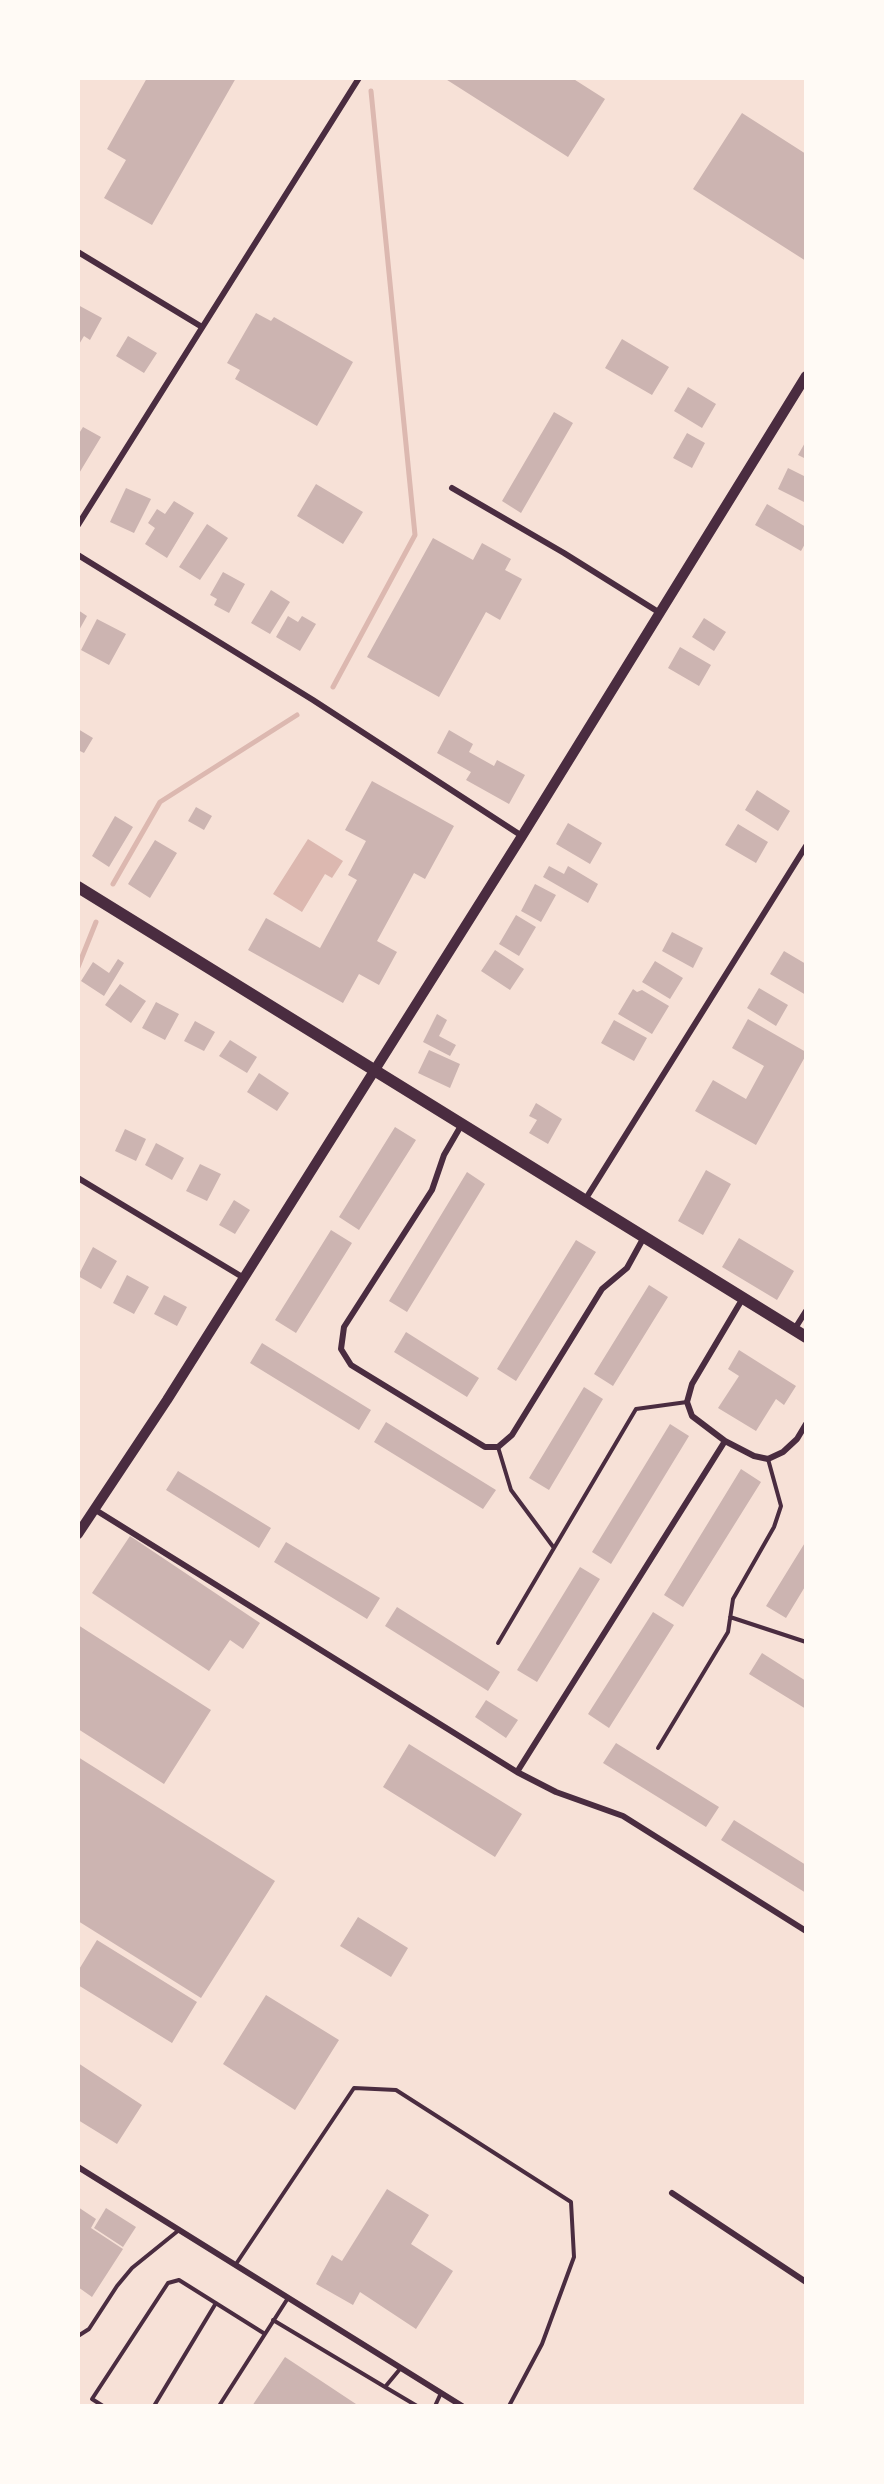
<!DOCTYPE html>
<html>
<head>
<meta charset="utf-8">
<style>
	body { margin:0 }
	#map { position:relative; width:884px; height:2484px; overflow:hidden; background:#f7e1d7; font-family:Bitter,serif }
	canvas { display:block }
	.frame { position:absolute; inset:0; border:80px solid #fffaf5; pointer-events:none }
</style>
</head>
<body>
<div id="map">
<canvas width="884" height="2484"></canvas>
<div class="frame"></div>
</div>
<script>
const ctx = document.querySelector('canvas').getContext('2d');
ctx.lineJoin = 'round';
function fill(path, color) { ctx.fillStyle = color; ctx.fill(path, 'evenodd'); }
const shape = rows => new Path2D(rows.map(r => 'M' + r).join(''));
function strokePath(path, color, width, dash) { ctx.strokeStyle = color; ctx.lineWidth = width; ctx.lineCap = dash ? 'butt' : 'round'; ctx.setLineDash(dash || []); ctx.stroke(path); }
fill(shape([
	[308,839,343,861,332,878,325,874,302,912,273,894]
]), '#dcb8b0');
strokePath(shape([
	[333,687,415,535,371,91],
	[113,884,160,802,297,715],
	[78,967,96,922]
]), '#dcb8b0', 5);
fill(shape([
	[147,78,236,78,152,225,104,198,126,160,107,149],
	[444,78,572,78,605,99,568,157],
	[742,113,806,154,806,261,693,189],
	[78,305,102,318,90,340,84,336,78,346],
	[256,313,271,321,274,317,353,362,317,426,235,379,240,370,227,363],
	[128,336,157,353,144,373,116,356],
	[622,339,669,367,652,395,605,368],
	[688,387,716,404,702,428,674,411],
	[554,412,573,423,521,513,502,501],
	[83,427,101,437,78,475,78,435],
	[687,433,705,443,692,468,673,458],
	[806,441,806,459,798,455],
	[788,468,806,477,806,503,778,489],
	[316,484,363,512,343,544,297,516],
	[126,488,151,499,134,533,110,522],
	[174,501,194,513,167,558,145,544,155,528,148,523,157,509,165,514],
	[767,504,806,527,806,542,801,551,755,525],
	[207,524,228,538,200,580,179,567],
	[433,538,473,560,482,543,511,559,505,570,522,579,500,620,486,612,439,697,367,657],
	[223,572,245,584,229,613,214,605,217,599,210,595],
	[271,590,290,602,270,634,251,623],
	[78,610,87,616,78,632],
	[288,616,298,622,302,616,316,624,300,651,276,637],
	[704,618,726,632,714,651,692,637],
	[97,619,126,634,109,665,81,650],
	[680,647,711,665,699,686,668,668],
	[78,729,93,738,84,753,78,750],
	[449,730,473,744,469,752,494,766,497,760,525,775,509,804,466,780,471,772,437,753],
	[372,781,454,826,425,879,414,873,377,941,397,952,379,985,359,974,343,1003,248,950,266,918,320,948,357,880,348,875,366,841,345,830],
	[757,790,790,811,778,831,745,810],
	[196,807,212,816,204,830,188,821],
	[115,816,133,827,109,867,92,856],
	[568,823,602,843,590,864,556,844],
	[738,824,768,842,756,863,725,845],
	[155,840,177,853,150,898,128,884],
	[549,866,564,874,568,866,598,884,588,903,543,877],
	[535,884,556,895,541,922,521,911],
	[516,915,536,927,519,956,499,944],
	[672,932,703,948,693,968,662,951],
	[495,950,524,969,510,990,481,971],
	[784,951,806,964,806,995,770,974],
	[118,959,124,963,104,996,81,981,93,962,109,973],
	[655,961,683,978,670,999,642,982],
	[120,984,146,1001,131,1023,105,1005],
	[759,988,788,1005,776,1026,747,1008],
	[633,989,637,992,642,990,669,1006,652,1034,618,1014],
	[156,1002,179,1014,165,1040,142,1028],
	[437,1014,447,1020,439,1036,456,1045,450,1056,423,1042],
	[748,1019,806,1052,806,1055,756,1145,695,1111,713,1080,746,1099,764,1066,732,1048],
	[614,1020,647,1038,634,1061,601,1043],
	[195,1021,215,1032,204,1051,184,1041],
	[230,1040,257,1057,247,1073,219,1056],
	[429,1050,460,1064,450,1088,418,1073],
	[259,1073,289,1093,277,1111,247,1092],
	[536,1103,562,1119,548,1144,529,1133,537,1120,529,1116],
	[395,1127,416,1140,359,1230,339,1217],
	[125,1129,146,1139,136,1161,115,1151],
	[156,1143,184,1158,172,1180,145,1165],
	[200,1164,221,1174,207,1201,186,1191],
	[706,1170,731,1184,703,1235,678,1221],
	[467,1172,485,1184,407,1312,389,1301],
	[234,1200,250,1210,235,1234,219,1225],
	[331,1230,352,1243,296,1333,275,1320],
	[739,1238,794,1271,777,1300,722,1267],
	[576,1240,596,1252,516,1381,497,1369],
	[93,1247,117,1261,101,1289,78,1276],
	[127,1275,149,1287,134,1314,113,1303],
	[649,1285,668,1297,613,1386,594,1374],
	[164,1295,187,1307,177,1326,154,1314],
	[406,1332,479,1378,467,1397,394,1352],
	[262,1343,371,1410,359,1430,250,1363],
	[739,1350,796,1386,784,1405,776,1399,756,1431,718,1408,739,1376,728,1369],
	[584,1387,603,1399,549,1490,529,1478],
	[386,1422,496,1490,483,1509,374,1442],
	[670,1424,689,1436,611,1564,592,1552],
	[741,1469,761,1482,683,1607,664,1595],
	[178,1471,271,1528,259,1548,166,1490],
	[130,1536,260,1623,243,1649,230,1640,209,1671,92,1593],
	[806,1541,806,1585,786,1618,766,1606],
	[286,1542,380,1598,367,1619,274,1562],
	[580,1567,600,1579,537,1682,517,1670],
	[397,1607,500,1672,488,1691,385,1626],
	[653,1612,674,1625,609,1728,588,1714],
	[78,1625,211,1710,164,1784,78,1729],
	[762,1653,806,1681,806,1709,749,1674],
	[486,1700,518,1720,506,1738,475,1717],
	[616,1743,719,1807,706,1827,603,1763],
	[409,1744,522,1814,495,1857,383,1787],
	[78,1757,275,1881,201,1998,78,1921],
	[734,1820,806,1865,806,1893,721,1840],
	[358,1917,408,1948,391,1977,340,1946],
	[97,1940,197,2002,172,2043,78,1985,78,1971],
	[266,1995,339,2040,295,2110,223,2064],
	[78,2063,142,2105,117,2144,78,2120],
	[387,2189,429,2215,411,2244,453,2271,416,2329,360,2292,353,2305,316,2284,332,2255,342,2261],
	[78,2207,96,2219,91,2228,123,2249,92,2297,78,2287],
	[106,2208,136,2227,123,2247,94,2228],
	[285,2357,359,2406,252,2406]
]), '#ccb4b1');
strokePath(shape([
	[498,1447,511,1490,554,1548],
	[730,1617,806,1642],
	[498,1643,636,1409,687,1402],
	[658,1748,728,1632,733,1599,774,1527,781,1506,768,1459],
	[236,2264,354,2088,396,2090,571,2202,574,2257,542,2344,509,2406],
	[273,2320,385,2387,400,2369],
	[78,2336,89,2329,117,2286,132,2268,179,2230],
	[385,2387,417,2406],
	[103,2406,92,2399,168,2283,179,2280,265,2334],
	[154,2406,216,2303],
	[219,2406,288,2298],
	[435,2406,441,2393]
]), '#4a2c40', 4);
strokePath(shape([
	[78,252,202,327],
	[452,488,564,553,660,613],
	[78,525,359,78],
	[78,555,313,700,522,836],
	[462,1124,444,1155,432,1190,344,1327,341,1349,351,1365,485,1447,498,1447,512,1435,602,1289,627,1268,644,1237],
	[78,1178,244,1278],
	[585,1200,806,846],
	[743,1298,692,1384,687,1402,692,1416,725,1441,754,1456,768,1459,783,1452,797,1439,806,1424],
	[794,1330,806,1311],
	[94,1509,517,1772,556,1792,623,1816,806,1931],
	[517,1772,725,1441],
	[78,2167,462,2406],
	[672,2193,806,2282]
]), '#4a2c40', 6);
strokePath(shape([
	[78,1534,167,1400,522,836,806,376]
]), '#4a2c40', 10);
strokePath(shape([
	[78,887,806,1337]
]), '#4a2c40', 12);
</script>
</body>
</html>
